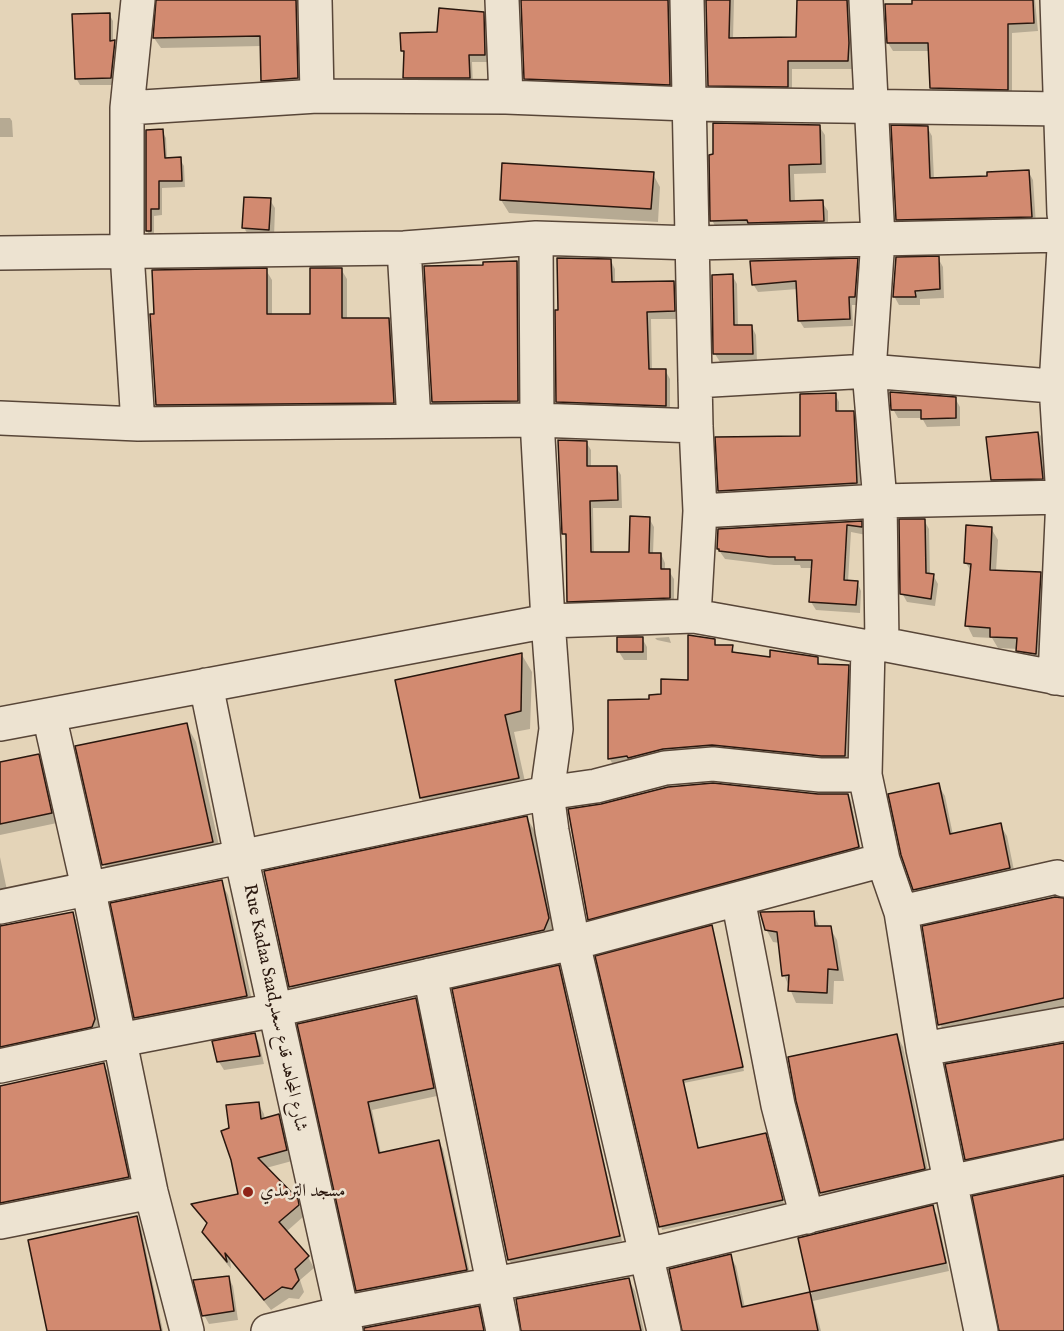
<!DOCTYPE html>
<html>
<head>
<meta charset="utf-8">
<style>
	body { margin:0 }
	canvas { display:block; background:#e4d4b8 }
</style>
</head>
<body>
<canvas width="1064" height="1331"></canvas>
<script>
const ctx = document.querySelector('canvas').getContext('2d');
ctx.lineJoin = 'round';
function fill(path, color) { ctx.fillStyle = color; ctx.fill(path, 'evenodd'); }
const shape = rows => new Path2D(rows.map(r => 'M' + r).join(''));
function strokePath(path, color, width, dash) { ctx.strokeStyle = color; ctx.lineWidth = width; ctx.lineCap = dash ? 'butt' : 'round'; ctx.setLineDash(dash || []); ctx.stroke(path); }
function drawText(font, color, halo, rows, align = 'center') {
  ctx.font = font + ' "IM FELL English",Amiri,serif'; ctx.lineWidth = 5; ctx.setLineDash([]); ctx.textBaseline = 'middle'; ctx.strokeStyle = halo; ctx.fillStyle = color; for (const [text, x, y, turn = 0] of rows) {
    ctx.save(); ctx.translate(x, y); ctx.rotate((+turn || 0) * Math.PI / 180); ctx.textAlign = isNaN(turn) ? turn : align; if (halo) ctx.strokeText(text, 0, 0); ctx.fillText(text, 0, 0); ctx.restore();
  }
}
fill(shape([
	[158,0,305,0,303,89,269,91,263,80,262,46,161,48,154,38],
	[522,0,675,0,674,93,531,87,526,78],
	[707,0,734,0,733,39,797,39,799,0,854,0,852,69,792,69,792,95,714,94,709,85],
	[913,0,1035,0,1038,31,1012,33,1012,98,936,97,931,88,930,51,893,51,888,43,913,5],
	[109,14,113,21,113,42,118,49,115,85,80,85,76,78],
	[483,14,488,22,489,62,472,62,473,86,410,85,405,77,405,56,402,51],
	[0,118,10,118,12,121,13,137,0,137],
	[819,126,825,135,826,173,794,174,795,202,822,202,828,211,828,230,717,230,712,220],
	[927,127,932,136,934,179,989,177,1028,171,1033,180,1036,225,902,228,897,219],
	[162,131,166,138,167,159,180,159,184,166,185,187,162,188,162,215,154,216,154,238,151,238,147,231],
	[653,174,660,187,658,222,509,213,501,200],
	[270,200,275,208,274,238,249,236,244,228],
	[938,258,943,267,944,298,920,299,920,305,899,305,894,296],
	[857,260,862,268,859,305,852,305,853,326,804,328,799,320,798,289,758,292,753,284],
	[611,261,615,269,615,284,673,283,678,291,679,319,651,319,652,371,665,370,670,379,670,414,562,410,557,402],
	[517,263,523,274,524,412,440,413,433,402],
	[341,269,347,279,347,320,388,319,394,329,399,412,163,414,157,405,266,270,272,280,272,316,312,316],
	[732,275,737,284,738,327,752,327,756,335,757,362,720,362,715,354],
	[835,394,839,402,839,413,853,413,857,420,861,491,724,498,719,491,802,437],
	[955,398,960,407,960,426,927,427,922,418,898,418,893,409],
	[1039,433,1047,446,1050,491,1000,493,992,479,988,438],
	[586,442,591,450,591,467,616,467,621,475,622,508,593,508,594,554,631,554,649,518,654,527,653,554,661,554,665,563,665,571,669,571,674,579,674,606,573,609,568,601,568,541,564,534],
	[924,520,929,529,930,575,933,575,938,584,935,606,907,602,902,593],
	[861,522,866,535,851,532,848,582,857,582,861,591,860,613,816,610,811,602,813,568,801,568,800,565,774,565,725,559,718,549],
	[991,528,998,540,996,571,1040,573,1047,585,1042,665,1024,662,1018,649,998,648,992,638,973,637,967,625,972,573,966,563],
	[669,637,671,643,657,640,655,638],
	[642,638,647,647,647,660,624,660,619,652],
	[714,640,717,646,732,647,735,653,771,659,817,659,821,666,848,667,852,673,848,762,613,765,610,759,609,702,651,701,690,681],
	[522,655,532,672,530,729,514,732,528,795,431,815,421,798,397,681],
	[186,724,196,742,222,859,114,882,104,864],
	[38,756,43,765,57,823,0,835,0,764],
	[938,785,945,796,953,835,1000,825,1007,836,1016,880,921,901,915,889],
	[818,795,848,795,851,800,861,852,592,924,589,919],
	[527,818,537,835,558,936,301,1004,291,987,265,872],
	[0,857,8,895,0,897],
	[221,882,228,895,254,1009,143,1031,136,1018],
	[1064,899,1064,1007,944,1032,940,1024],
	[72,913,76,920,99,1028,96,1034,0,1055,0,928],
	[813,913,820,928,830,928,837,940,844,981,834,981,833,1004,796,1003,784,975,780,943,773,942,766,929],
	[713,931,744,1071,684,1083,699,1149,767,1138,784,1204,662,1230,597,957],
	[558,967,562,973,622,1241,512,1265,509,1259],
	[415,999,419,1007,437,1096,372,1110,381,1154,438,1141,443,1149,471,1278,362,1298,358,1291,299,1025],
	[255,1035,259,1043,264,1064,224,1070,219,1062],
	[897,1035,903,1047,930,1180,828,1203,821,1192],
	[1064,1045,1064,1151,973,1170,966,1159],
	[104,1065,114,1082,137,1195,0,1224,0,1087],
	[258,1103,264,1114,265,1120,278,1116,284,1127,292,1161,266,1168,296,1200,303,1212,304,1216,286,1232,308,1257,314,1268,300,1280,304,1292,299,1299,289,1298,271,1310,230,1259,231,1269,210,1243,204,1232,213,1228,201,1214,199,1214,194,1205,240,1195,231,1130],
	[932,1207,937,1215,949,1271,813,1301,821,1331,684,1331,730,1256,736,1266,745,1308,812,1294,800,1239],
	[136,1218,141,1227,163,1331,49,1331],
	[228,1277,233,1286,238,1320,209,1324,204,1315],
	[628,1279,635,1291,644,1331,523,1331],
	[478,1308,485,1320,487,1331,366,1331]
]), '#0003');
const building = shape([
	[156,0,296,0,298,78,261,81,260,36,153,38,156,0],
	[521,0,668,0,670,85,524,79,521,0],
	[706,0,730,0,729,38,796,37,797,0,847,0,849,43,848,61,788,61,788,87,708,86,706,0],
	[912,0,1033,0,1034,23,1008,24,1008,90,930,88,928,43,887,43,885,4,912,4,912,0],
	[439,8,484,12,485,55,469,55,470,78,403,78,404,51,401,51,400,33,437,32,439,8],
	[110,13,110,41,115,40,111,78,75,79,72,14,110,13],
	[713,123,820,125,821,164,789,165,790,201,823,200,824,221,748,223,747,220,710,221,709,155,713,154,713,123],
	[891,125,928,126,930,178,987,176,987,172,1029,170,1032,217,896,220,891,125],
	[163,129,165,158,181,157,182,181,159,181,159,209,151,209,151,231,146,231,146,130,163,129],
	[502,163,654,172,651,209,500,200,502,163],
	[244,197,271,198,269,230,242,228,244,197],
	[939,256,940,289,915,291,916,297,893,297,896,257,939,256],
	[557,258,611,259,612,282,674,281,675,311,647,312,649,369,666,369,666,406,556,402,555,310,558,310,557,258],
	[858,258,855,297,849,297,850,319,798,321,796,281,752,285,750,261,858,258],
	[517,261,518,401,432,402,424,266,483,265,483,262,517,261],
	[267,268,267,314,310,314,310,268,342,268,342,318,389,318,394,403,156,405,150,314,154,314,152,270,267,268],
	[733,274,734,325,752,325,753,354,713,354,712,275,733,274],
	[890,392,956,397,956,418,921,419,921,410,891,410,890,392],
	[836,393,836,411,854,411,857,483,718,491,715,437,800,436,800,394,836,393],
	[1038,432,1043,479,991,480,986,437,1038,432],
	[558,440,587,441,587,466,617,466,618,500,590,501,591,552,629,552,630,516,650,517,649,553,661,553,661,569,670,569,670,598,567,602,566,534,562,534,558,440],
	[899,519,925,519,926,573,934,574,931,599,900,594,899,519],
	[862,521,862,527,847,525,844,580,858,581,856,605,809,602,812,560,795,560,795,557,769,557,719,551,719,549,717,549,718,529,862,521],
	[966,525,992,527,990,570,1041,572,1036,654,1016,651,1017,638,990,637,990,628,965,626,971,564,964,563,966,525],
	[688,635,715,639,715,645,733,645,732,652,770,657,770,650,818,657,818,664,849,665,845,756,821,756,712,745,663,749,628,758,627,756,608,759,608,700,649,699,649,695,661,694,661,679,688,680,688,635],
	[617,637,643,637,643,652,617,652,617,637],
	[522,653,521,711,505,715,519,778,420,798,395,680,522,653],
	[187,723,213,842,102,865,75,746,187,723],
	[39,754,52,813,0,824,0,762,39,754],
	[713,783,818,794,848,794,859,847,588,920,568,809,601,804,668,787,713,783],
	[939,783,950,834,1001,823,1010,868,913,890,901,855,888,794,939,783],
	[527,816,549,918,544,930,289,987,264,871,527,816],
	[222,880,247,996,134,1018,110,903,222,880],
	[1055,897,1064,898,1064,998,938,1025,922,926,1055,897],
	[814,911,815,926,831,926,838,970,828,969,827,993,788,991,789,975,782,976,777,932,765,930,760,912,814,911],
	[73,912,95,1019,92,1027,0,1047,0,926,73,912],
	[712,925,743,1067,683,1080,698,1148,766,1133,783,1200,659,1227,595,956,712,925],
	[559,965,620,1236,508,1260,452,989,559,965],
	[416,998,434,1088,368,1102,379,1153,439,1140,467,1270,356,1291,297,1024,416,998],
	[255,1033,260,1056,217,1062,212,1041,255,1033],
	[897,1034,925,1169,820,1193,796,1101,788,1057,897,1034],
	[1064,1043,1064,1139,965,1160,945,1064,1064,1043],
	[104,1063,129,1177,0,1203,0,1086,104,1063],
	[259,1102,261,1119,279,1114,287,1150,258,1158,298,1199,299,1205,279,1222,309,1256,295,1269,299,1280,292,1289,282,1287,264,1300,225,1253,227,1262,202,1232,207,1223,191,1204,238,1194,231,1160,221,1131,229,1128,226,1105,259,1102],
	[1064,1176,1064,1331,999,1331,972,1196,1064,1176],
	[933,1205,946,1263,810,1292,798,1238,933,1205],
	[137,1216,161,1331,47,1331,28,1240,137,1216],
	[731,1254,742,1307,810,1292,818,1331,682,1331,669,1269,731,1254],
	[229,1276,234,1311,202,1316,193,1280,229,1276],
	[629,1278,641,1331,521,1331,516,1299,629,1278],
	[479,1306,484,1331,364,1331,364,1328,479,1306]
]);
fill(building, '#d28a70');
strokePath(building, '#29170e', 1.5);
const minor = shape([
	[138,0,127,108,127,253,138,424],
	[315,0,317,96],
	[502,0,506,97],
	[687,0,696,426,700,511,694,616],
	[866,0,878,239,869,371,880,501,882,644],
	[1057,0,1064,214],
	[127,108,317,96,506,97,688,104,1064,109],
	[536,238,537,420,548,621,694,616,868,647,882,644,1064,679],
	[404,248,414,421],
	[0,253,404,248,536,238,693,243,1064,235],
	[695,381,869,371,1064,387],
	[0,418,138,424,537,420,696,426],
	[700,511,880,501,1064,497],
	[868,647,865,775,883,860,901,912,923,1049,981,1331],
	[1055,678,1063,497,1056,386,1064,248],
	[206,685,241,856,346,1331],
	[49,715,88,887,151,1192,187,1331],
	[0,724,548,621,556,729,547,793,552,831,573,943,664,1331],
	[738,899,778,1105,807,1217],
	[0,907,547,793,596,786,665,768,713,764,820,775,865,775],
	[901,912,1057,877,1064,880],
	[430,975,503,1331],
	[923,1049,1064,1024],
	[0,1066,120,1040,275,1010,573,943,883,860],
	[0,1222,151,1192],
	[268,1331,342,1313,647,1255,950,1182,1064,1157]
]);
strokePath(minor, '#584638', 36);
strokePath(minor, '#ede3d1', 33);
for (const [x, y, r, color] of [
	[248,1192,6,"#8f2418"]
]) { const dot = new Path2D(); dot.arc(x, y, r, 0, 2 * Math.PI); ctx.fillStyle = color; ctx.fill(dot); strokePath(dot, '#ede3d1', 2); }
drawText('18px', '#29170e', '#ede3d1', [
	["Rue Kadaa Saad,شارع المجاهد قدع سعد",274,1008,78]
]);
drawText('18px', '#29170e', '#ede3d1', [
	["مسجد الترمذي",260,1192]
], 'left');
</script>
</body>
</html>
